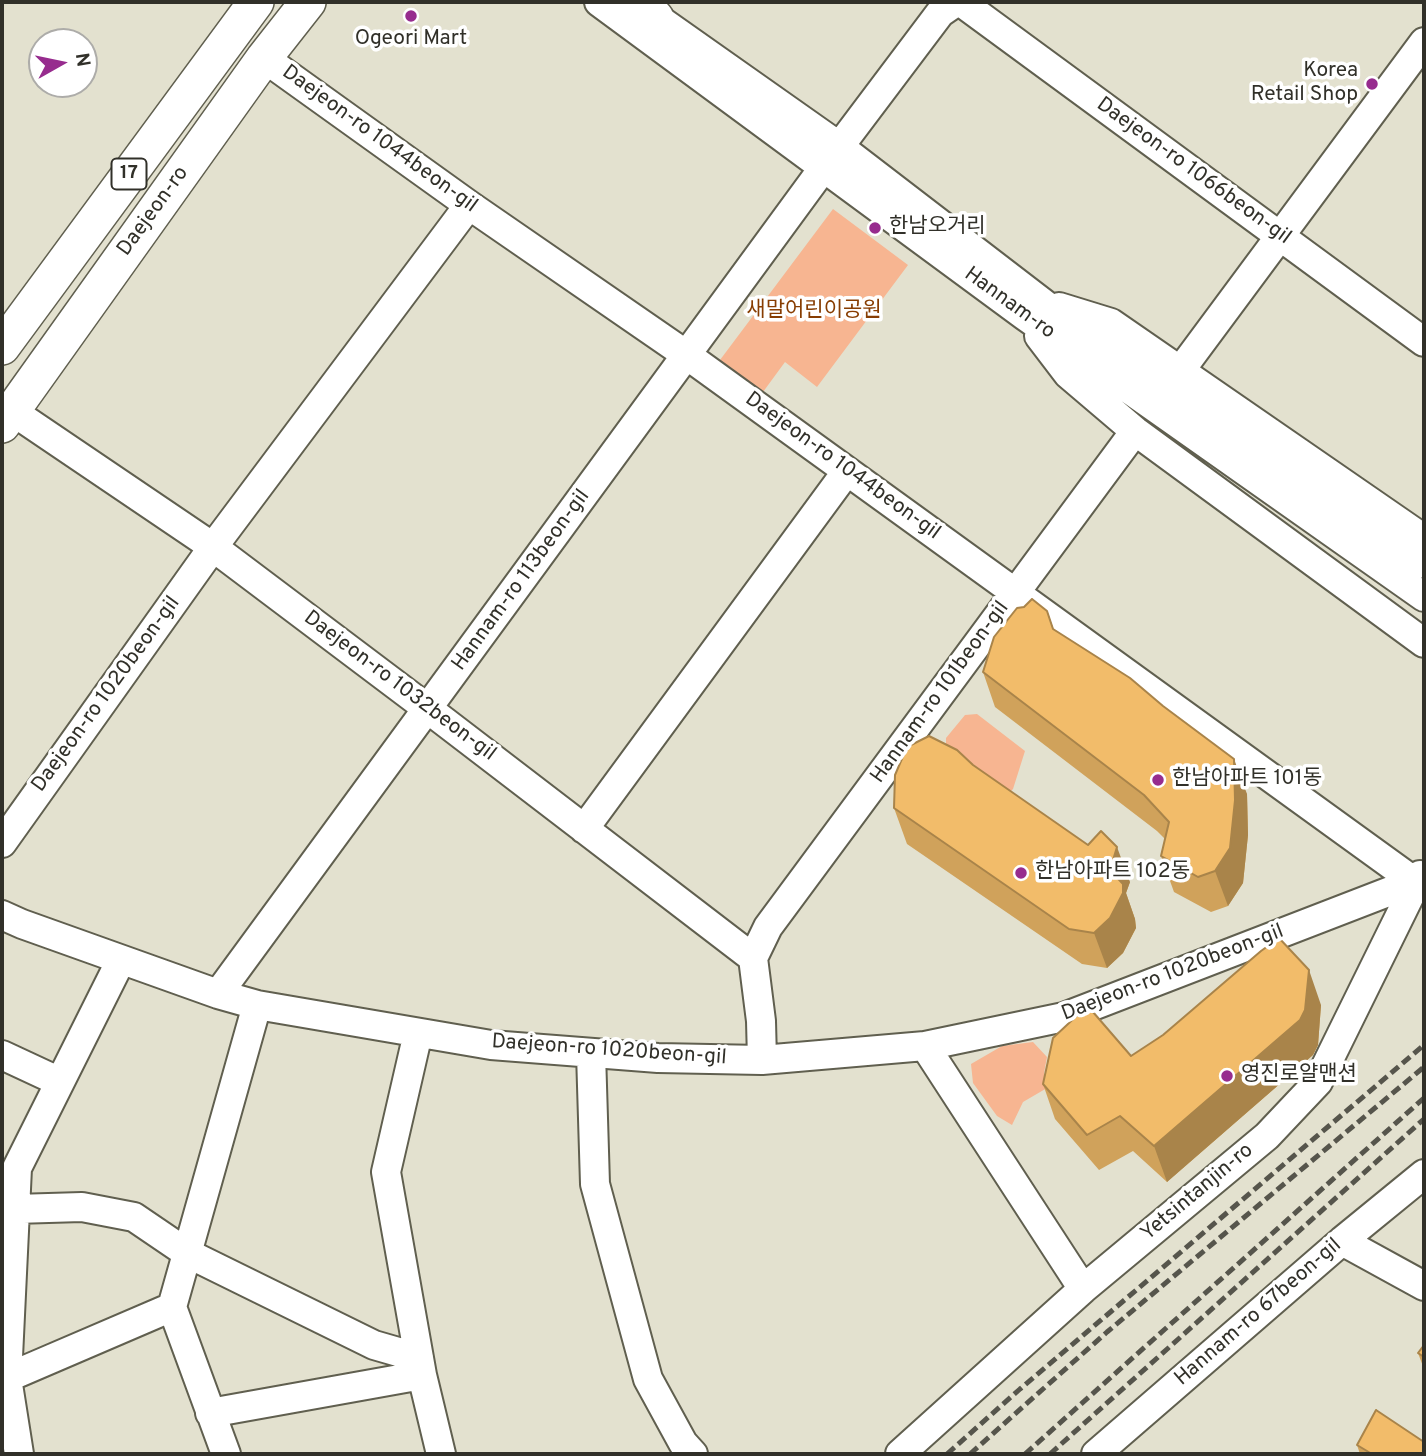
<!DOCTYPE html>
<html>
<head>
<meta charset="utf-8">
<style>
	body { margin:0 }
	#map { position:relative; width:1426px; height:1456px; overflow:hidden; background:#e3e1cf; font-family:Overpass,sans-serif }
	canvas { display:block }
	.frame { position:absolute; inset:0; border:4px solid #313029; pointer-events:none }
	.north { position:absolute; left:28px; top:28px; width:70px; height:70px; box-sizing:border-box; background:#fff; border:2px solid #adaca9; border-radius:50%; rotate:81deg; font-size:19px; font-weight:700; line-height:28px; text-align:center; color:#313029 }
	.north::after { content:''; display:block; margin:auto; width:24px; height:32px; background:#972c8e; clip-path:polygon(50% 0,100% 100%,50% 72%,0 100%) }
</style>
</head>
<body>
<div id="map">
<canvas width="1426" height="1456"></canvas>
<div class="frame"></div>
<div class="north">N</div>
</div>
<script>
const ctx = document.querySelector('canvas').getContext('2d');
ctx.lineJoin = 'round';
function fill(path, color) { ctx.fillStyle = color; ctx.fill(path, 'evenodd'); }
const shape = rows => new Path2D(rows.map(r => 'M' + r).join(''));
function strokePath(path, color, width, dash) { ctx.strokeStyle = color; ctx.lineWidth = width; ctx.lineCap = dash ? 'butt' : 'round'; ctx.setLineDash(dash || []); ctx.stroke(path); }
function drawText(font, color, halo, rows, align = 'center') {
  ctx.font = font + ' Overpass,"Noto Sans KR",sans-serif'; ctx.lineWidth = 7; ctx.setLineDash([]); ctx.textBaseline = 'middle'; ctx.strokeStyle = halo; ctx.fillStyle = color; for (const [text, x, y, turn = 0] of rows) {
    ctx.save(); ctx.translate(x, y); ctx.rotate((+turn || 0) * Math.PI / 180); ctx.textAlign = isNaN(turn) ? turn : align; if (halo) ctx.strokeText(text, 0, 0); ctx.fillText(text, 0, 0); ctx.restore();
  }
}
fill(shape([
	[833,209,908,265,817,387,785,362,763,392,720,360],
	[977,714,1025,751,1013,789,1001,801,946,766,946,738,965,715],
	[1033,1042,1047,1057,1044,1073,1047,1088,1023,1102,1012,1125,997,1116,973,1083,971,1064,1002,1046]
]), '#f7b591');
const minor = shape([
	[599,2,1025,316,1424,597],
	[961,2,1424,342],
	[640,6,840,147,1090,339,1424,564],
	[264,58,469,205,688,356,1415,882],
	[1059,307,1111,323,1424,539],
	[1039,336,1068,374,1135,431,1424,643],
	[1180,371,1424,42],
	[12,411,213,547,428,709,753,958,761,1021,762,1060],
	[584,829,847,471],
	[2,843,213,547,469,205],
	[2,915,22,924,218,994,257,1005,491,1045,658,1058,762,1060,925,1046,1064,1017,1424,878],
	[753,958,768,927,1135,431],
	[218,994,824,167,940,13,956,2],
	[418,1033,386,1172,422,1375,441,1454],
	[925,1046,1083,1289],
	[591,1053,595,1184,648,1379,683,1443,693,1454],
	[2,1055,60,1082],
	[2,1212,15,1209,82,1207,134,1217,187,1253,374,1345,419,1358],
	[1342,1241,1424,1286],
	[2,1380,172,1307],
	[210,1413,422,1375],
	[19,1454,7,1378,17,1168,121,960],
	[226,1454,172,1307,257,1005],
	[900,1454,1083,1289,1267,1136,1318,1082,1420,875],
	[1096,1454,1342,1241,1424,1174]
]);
const major = shape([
	[642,2,656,18],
	[2,347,256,2],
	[2,425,264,58,308,2]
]);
strokePath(minor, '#605f4f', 32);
strokePath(major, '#605f4f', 38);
strokePath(minor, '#fff', 28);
strokePath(major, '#fff', 35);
strokePath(shape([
	[947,1454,1020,1389,1424,1045],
	[970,1454,1107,1332,1424,1067],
	[1025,1454,1424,1098],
	[1050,1454,1424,1119]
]), '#56554c', 5, [10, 5]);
fill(shape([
	[1047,611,1054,630,1247,794,1248,835,1243,883,1228,906,1211,912,1174,892,1161,856,1165,839,1157,831,995,707,983,672],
	[973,765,1130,882,1126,893,1135,919,1136,928,1123,953,1107,968,1082,964,907,844,894,808],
	[1321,1005,1318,1045,1313,1055,1167,1182,1133,1151,1099,1170,1055,1119,1043,1084,1131,1056],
	[1424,1345,1424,1369,1418,1353],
	[1357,1445,1424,1454,1360,1454]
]), '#d0a25b');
fill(shape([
	[1234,759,1247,794,1248,835,1243,883,1228,906,1215,871],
	[1117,847,1130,882,1126,893,1135,919,1136,928,1123,953,1107,968,1094,933,1110,870],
	[1309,970,1321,1005,1318,1045,1313,1055,1167,1182,1154,1146]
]), '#a9844a');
const building = shape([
	[1032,599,1047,611,1053,629,1130,678,1163,706,1234,759,1235,800,1230,848,1215,871,1198,877,1161,856,1169,822,1144,795,983,672,994,637,1017,608,1024,607,1032,599],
	[929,736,957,750,973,765,1088,845,1101,831,1117,847,1110,870,1123,884,1123,893,1110,918,1094,933,1069,929,894,808,895,775,907,747,929,736],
	[1279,938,1309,970,1305,1010,1300,1020,1154,1146,1120,1116,1087,1135,1043,1084,1053,1038,1084,1009,1093,1012,1131,1056,1163,1035,1261,951,1279,938],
	[1424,1345,1424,1357,1418,1353,1424,1345],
	[1376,1410,1424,1442,1424,1454,1372,1454,1357,1445,1376,1410]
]);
fill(building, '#f2bc6a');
strokePath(building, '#a9844a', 2);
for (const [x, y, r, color] of [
	[411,16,7,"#972c8e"],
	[1372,84,7,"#972c8e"],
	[875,228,7,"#972c8e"],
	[1158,780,7,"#972c8e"],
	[1021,873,7,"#972c8e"],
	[1227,1076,7,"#972c8e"]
]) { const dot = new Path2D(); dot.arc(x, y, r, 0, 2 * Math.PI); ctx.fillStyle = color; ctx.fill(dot); strokePath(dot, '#fff', 2.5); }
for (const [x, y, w] of [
	[129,174,35]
]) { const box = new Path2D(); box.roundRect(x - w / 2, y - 15.5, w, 31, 5); ctx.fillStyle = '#fff'; ctx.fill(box); strokePath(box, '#313029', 2); }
drawText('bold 19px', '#313029', null, [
	["17",129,174]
]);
drawText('21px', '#313029', '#fff', [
	["Ogeori Mart",411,40,"center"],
	["Korea",1358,72,"right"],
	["Retail Shop",1358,96,"right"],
	["한남오거리",889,228],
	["한남아파트 101동",1172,780],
	["한남아파트 102동",1035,873],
	["영진로얄맨션",1241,1076]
], 'left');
drawText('21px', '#313029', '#fff', [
	["Daejeon-ro 1044beon-gil",379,140,36],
	["Daejeon-ro 1066beon-gil",1193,172,36],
	["Daejeon-ro",154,212,-54],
	["Hannam-ro",1009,304,36],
	["Daejeon-ro 1044beon-gil",842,467,36],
	["Hannam-ro 113beon-gil",522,581,-54],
	["Daejeon-ro 1032beon-gil",399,687,37],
	["Hannam-ro 101beon-gil",941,693,-54],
	["Daejeon-ro 1020beon-gil",107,695,-54],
	["Daejeon-ro 1020beon-gil",1173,974,-21],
	["Daejeon-ro 1020beon-gil",609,1051,4],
	["Yetsintanjin-ro",1198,1193,-40],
	["Hannam-ro 67beon-gil",1259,1313,-41]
]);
drawText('21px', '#873d02', '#fff', [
	["새말어린이공원",814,312]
]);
</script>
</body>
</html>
